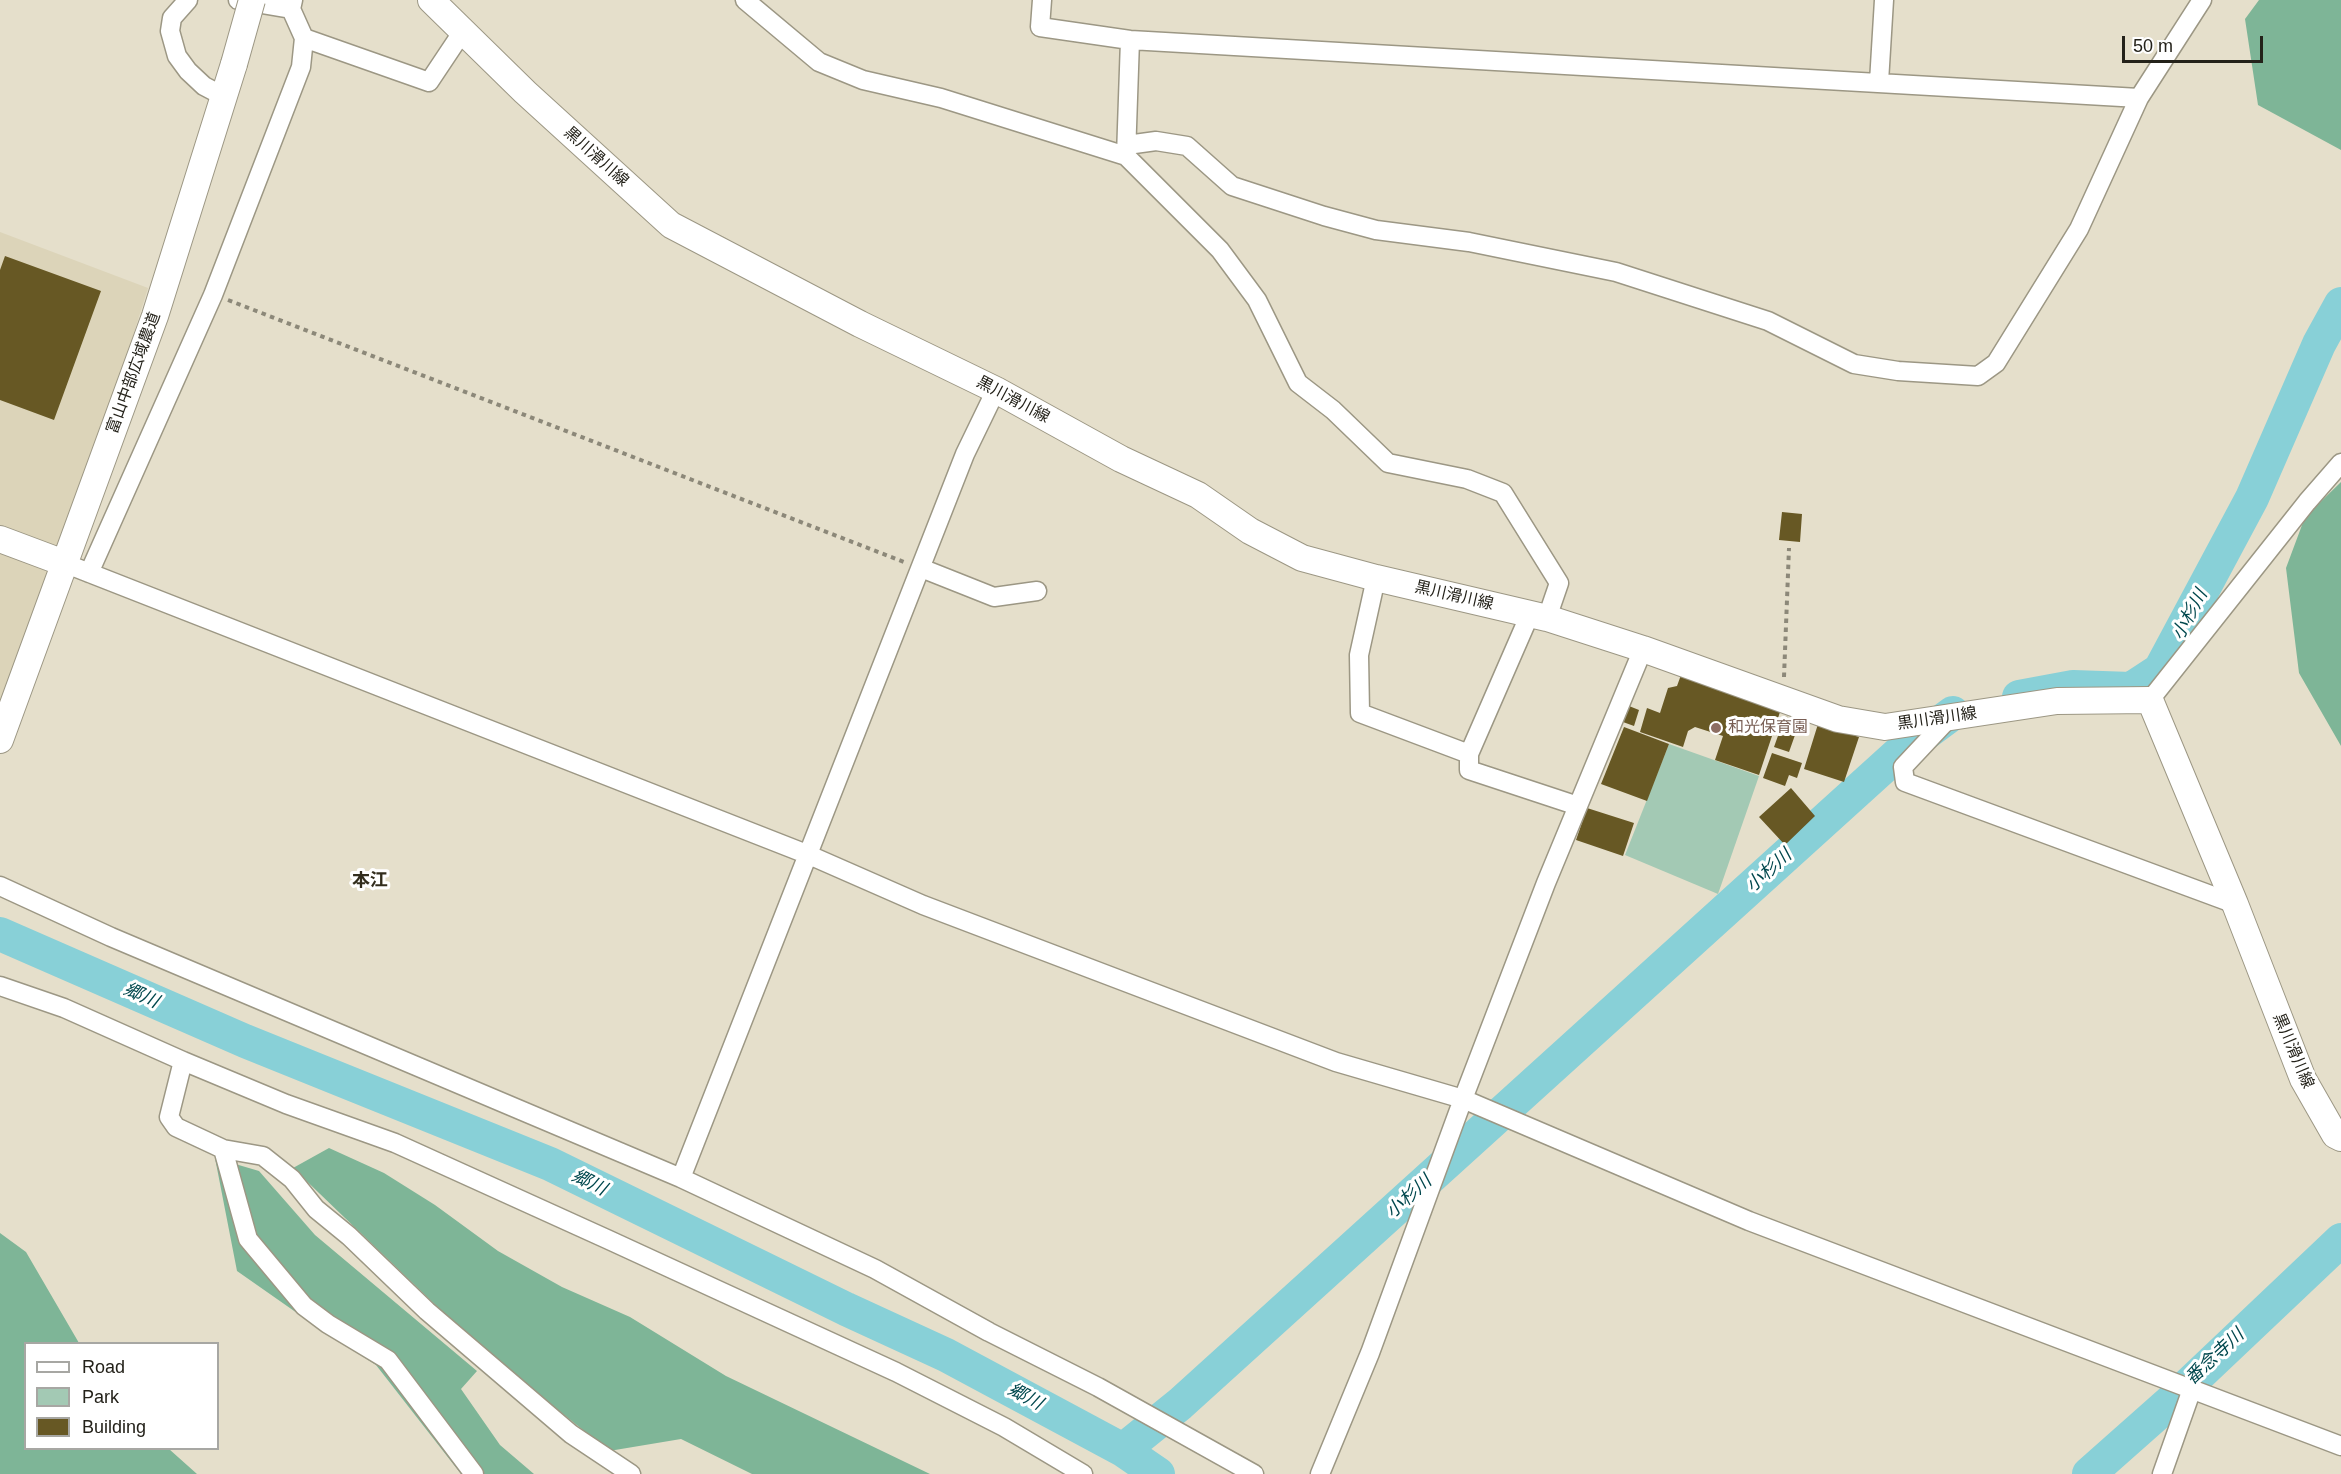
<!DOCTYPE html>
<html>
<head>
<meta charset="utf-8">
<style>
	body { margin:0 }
	#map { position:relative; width:2341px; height:1474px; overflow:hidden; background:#e5dfcb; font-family:Helvetica,sans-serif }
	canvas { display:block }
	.legend { position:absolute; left:24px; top:1342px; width:195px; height:108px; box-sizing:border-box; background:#fff; border:2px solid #a7a7a3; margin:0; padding:8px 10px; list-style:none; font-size:18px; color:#24221a }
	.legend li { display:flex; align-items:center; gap:12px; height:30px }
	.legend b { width:30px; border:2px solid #a7a7a3 }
	.scale { position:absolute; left:2122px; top:36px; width:141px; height:27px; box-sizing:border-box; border:3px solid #24221a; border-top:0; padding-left:8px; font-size:18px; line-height:21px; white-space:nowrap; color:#24221a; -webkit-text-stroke:4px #fff; paint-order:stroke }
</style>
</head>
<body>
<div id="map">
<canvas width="2341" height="1474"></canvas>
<ul class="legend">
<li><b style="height:8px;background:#fff"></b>Road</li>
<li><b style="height:16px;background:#a3c9b4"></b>Park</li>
<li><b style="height:16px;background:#675824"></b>Building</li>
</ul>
<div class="scale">50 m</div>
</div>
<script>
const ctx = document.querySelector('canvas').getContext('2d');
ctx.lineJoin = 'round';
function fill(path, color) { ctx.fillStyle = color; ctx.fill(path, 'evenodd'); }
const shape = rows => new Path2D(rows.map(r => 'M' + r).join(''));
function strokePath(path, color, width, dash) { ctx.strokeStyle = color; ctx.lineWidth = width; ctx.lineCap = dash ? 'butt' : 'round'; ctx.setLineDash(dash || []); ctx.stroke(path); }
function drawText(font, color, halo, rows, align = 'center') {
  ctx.font = font + ' Helvetica,"Noto Sans JP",sans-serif'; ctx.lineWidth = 6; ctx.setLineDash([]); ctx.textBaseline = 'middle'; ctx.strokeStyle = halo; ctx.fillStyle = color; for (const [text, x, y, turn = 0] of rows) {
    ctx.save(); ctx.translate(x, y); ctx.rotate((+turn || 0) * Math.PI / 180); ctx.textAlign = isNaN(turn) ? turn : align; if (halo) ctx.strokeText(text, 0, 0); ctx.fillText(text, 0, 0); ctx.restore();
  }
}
fill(shape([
	[0,232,148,288,104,428,0,712]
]), '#dcd4b9');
fill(shape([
	[1669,744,1759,776,1718,894,1625,855]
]), '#a3c9b4');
fill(shape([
	[2259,0,2341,0,2341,150,2258,105,2245,19],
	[2341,482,2341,746,2299,673,2286,568,2305,517],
	[329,1148,384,1173,435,1205,498,1251,562,1287,630,1317,726,1376,930,1474,752,1474,681,1439,609,1451,475,1343,293,1168],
	[215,1158,259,1171,315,1235,477,1371,461,1389,500,1445,534,1474,461,1474,376,1365,317,1327,237,1271],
	[0,1233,26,1252,79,1343,26,1344,26,1448,169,1449,197,1474,0,1474]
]), '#7eb597');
strokePath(shape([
	[2019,697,2073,687,2131,689,2160,670,2252,498,2319,344,2341,304],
	[0,934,245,1041,550,1164,846,1309,946,1355,1123,1450,1158,1474],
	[1123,1450,1180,1404,1899,753,1953,713],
	[2089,1474,2168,1404,2341,1240]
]), '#88d0d7', 34);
fill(shape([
	[5,256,101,291,54,420,0,400,0,270],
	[1782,512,1802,514,1800,542,1779,540],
	[1681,675,1781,709,1759,775,1715,760,1723,736,1695,727,1688,731,1683,747,1640,732,1647,708,1660,713,1668,688,1677,686],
	[1629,706,1639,710,1634,726,1623,722],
	[1785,716,1800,721,1789,752,1774,747],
	[1818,724,1859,737,1844,782,1804,769],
	[1624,727,1669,744,1647,801,1601,784],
	[1772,753,1802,763,1797,778,1789,775,1785,786,1763,778],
	[1791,788,1815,816,1785,845,1759,817],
	[1587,808,1634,823,1623,856,1576,840]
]), '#675824');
const street = shape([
	[188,0,172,18,170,31,177,56,188,71,204,86,225,97],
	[238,0,291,9],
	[745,0,819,62,863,80,941,98,1126,156],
	[1042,0,1040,27,1130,40,2139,98,2202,0],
	[304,38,429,82,463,31],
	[1130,40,1126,156,1220,250,1257,300,1298,383,1333,410,1388,463,1467,479,1503,493,1559,583,1547,618],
	[1879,82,1884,0],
	[1127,145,1156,141,1187,146,1232,186,1324,216,1376,230,1469,242,1616,272,1768,321,1854,364,1898,371,1978,376,1996,363,2079,229,2139,98],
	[64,563,809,855,923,905,1336,1062,1463,1099,1749,1221,2341,1446],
	[921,568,994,597,1037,591],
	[89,573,213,295,301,67,304,38,291,9,293,0],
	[1376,578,1359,655,1360,713,1469,754],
	[1530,614,1469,754,1469,770,1578,806],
	[2150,700,2307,502,2341,463],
	[1950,717,1903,767,1905,782,2235,904],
	[0,886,111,937,681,1178,875,1269,989,1332,1098,1387,1254,1474],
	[0,986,64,1008,183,1061,169,1117,176,1127,223,1149,248,1239,304,1306,328,1324,388,1360,474,1474],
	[183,1061,286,1104,395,1143,609,1240,896,1372,1004,1427,1083,1474],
	[223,1149,263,1156,292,1179,316,1209,349,1236,427,1311,571,1434,631,1474],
	[681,1178,965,454,996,390],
	[1320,1474,1370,1353,1463,1099,1546,883,1643,649],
	[2162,1474,2192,1389]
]);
const secondary = shape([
	[431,0,525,92,671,225,860,324,996,390,1121,459,1198,495,1250,531,1302,558,1376,578,1547,618,1643,649,1838,719,1885,727,2057,701,2150,700,2235,904,2303,1079,2335,1135,2341,1138],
	[0,539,64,563],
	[0,740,155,316,234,64]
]);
strokePath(street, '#9c9784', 21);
strokePath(secondary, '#9c9784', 28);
strokePath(shape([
	[228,300,904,562],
	[1784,677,1789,548]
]), '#8c8879', 4, [4.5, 4.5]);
strokePath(street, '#fff', 18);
strokePath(secondary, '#fff', 26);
const secondaryBridge = shape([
	[234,64,252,0]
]);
strokePath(secondaryBridge, '#9c9784', 28, []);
strokePath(secondaryBridge, '#fff', 26);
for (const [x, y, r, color] of [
	[1716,728,6,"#8d6e63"]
]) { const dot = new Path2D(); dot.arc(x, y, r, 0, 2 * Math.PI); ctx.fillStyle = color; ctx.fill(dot); strokePath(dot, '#fff', 2); }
drawText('16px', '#24221a', '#fff', [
	["黒川滑川線",596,157,42],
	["富山中部広域農道",134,373,-70],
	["黒川滑川線",1013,400,28],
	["黒川滑川線",1454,596,13],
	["黒川滑川線",1937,719,-8],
	["黒川滑川線",2293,1051,67]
]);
drawText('16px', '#785e54', '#fff', [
	["和光保育園",1728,728]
], 'left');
drawText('italic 18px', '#01474d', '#fff', [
	["小杉川",2190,615,-62],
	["小杉川",1769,871,-42],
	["郷川",141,996,24],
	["郷川",589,1183,26],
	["小杉川",1409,1197,-42],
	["番念寺川",2215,1357,-43],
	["郷川",1025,1397,28]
]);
drawText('bold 18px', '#322d1d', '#fff', [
	["本江",370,881]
]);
</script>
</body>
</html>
